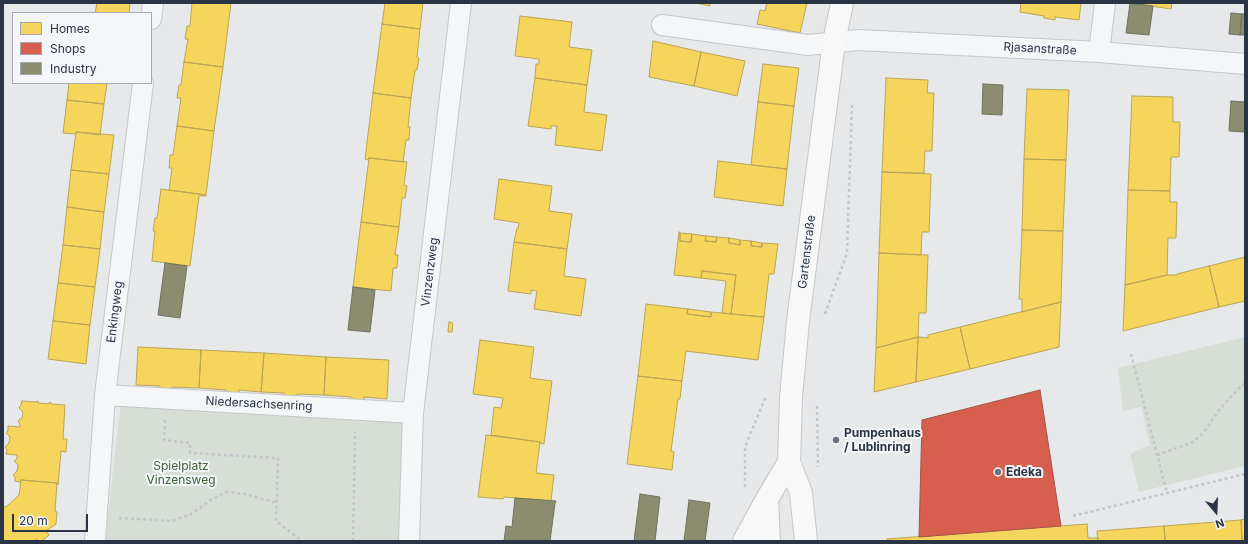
<!DOCTYPE html>
<html>
<head>
<meta charset="utf-8">
<style>
	body { margin:0 }
	#map { position:relative; width:1248px; height:544px; overflow:hidden; background:#e6e8ea; font-family:Inter,sans-serif }
	canvas { display:block }
	.frame { position:absolute; inset:0; border:4px solid #2b3445; pointer-events:none }
	.legend { position:absolute; left:12px; top:12px; width:140px; height:72px; box-sizing:border-box; background:#f4f6f9; border:1px solid #a4a8b1; margin:0; padding:5px 7px; list-style:none; font-size:12px; color:#2b3445 }
	.legend li { display:flex; align-items:center; gap:8px; height:20px }
	.legend b { width:20px; border:1px solid #a4a8b1 }
	.north { position:absolute; left:1196px; top:492px; width:40px; height:40px; -webkit-text-stroke:3px #f4f6f9; paint-order:stroke; rotate:161deg; font-size:11px; font-weight:700; line-height:16px; text-align:center; color:#2b3445 }
	.north::after { content:''; display:block; margin:auto; width:14px; height:18px; background:#2b3445; clip-path:polygon(50% 0,100% 100%,50% 72%,0 100%) }
	.scale { position:absolute; left:12px; top:514px; width:76px; height:18px; box-sizing:border-box; border:2px solid #2b3445; border-top:0; padding-left:5px; font-size:12px; line-height:14px; white-space:nowrap; color:#2b3445; -webkit-text-stroke:3px #f4f6f9; paint-order:stroke }
</style>
</head>
<body>
<div id="map">
<canvas width="1248" height="544"></canvas>
<div class="frame"></div>
<ul class="legend">
<li><b style="height:11px;background:#f6d55c"></b>Homes</li>
<li><b style="height:11px;background:#d6604d"></b>Shops</li>
<li><b style="height:11px;background:#8c8c6e"></b>Industry</li>
</ul>
<div class="north">N</div>
<div class="scale">20 m</div>
</div>
<script>
const ctx = document.querySelector('canvas').getContext('2d');
ctx.lineJoin = 'round';
function fill(path, color) { ctx.fillStyle = color; ctx.fill(path, 'evenodd'); }
const shape = rows => new Path2D(rows.map(r => 'M' + r).join(''));
function strokePath(path, color, width, dash) { ctx.strokeStyle = color; ctx.lineWidth = width; ctx.lineCap = dash ? 'butt' : 'round'; ctx.setLineDash(dash || []); ctx.stroke(path); }
function drawText(font, color, halo, rows, align = 'center') {
  ctx.font = font + ' Inter,sans-serif'; ctx.lineWidth = 4; ctx.setLineDash([]); ctx.textBaseline = 'middle'; ctx.strokeStyle = halo; ctx.fillStyle = color; for (const [text, x, y, turn = 0] of rows) {
    ctx.save(); ctx.translate(x, y); ctx.rotate((+turn || 0) * Math.PI / 180); ctx.textAlign = isNaN(turn) ? turn : align; if (halo) ctx.strokeText(text, 0, 0); ctx.fillText(text, 0, 0); ctx.restore();
  }
}
fill(shape([
	[1245,337,1245,466,1139,492,1130,454,1150,445,1141,407,1123,411,1118,368],
	[121,402,407,421,398,541,105,541]
]), '#d6ded6');
const homes = shape([
	[97,3,130,3,129,13,95,13,97,3],
	[192,3,231,3,223,67,184,62,188,39,185,39,187,26,190,26,192,3],
	[385,3,423,3,420,29,382,24,385,3],
	[696,3,710,3,710,6,696,3],
	[767,3,807,3,800,33,757,24,760,10,765,11,767,3],
	[1021,3,1081,3,1079,20,1055,17,1055,20,1044,18,1044,16,1020,12,1021,3],
	[1130,3,1172,3,1171,9,1130,3],
	[520,16,572,22,569,47,592,50,587,85,535,78,536,64,539,64,539,59,515,56,520,16],
	[382,24,420,29,417,57,419,58,417,70,415,70,411,98,373,93,382,24],
	[653,41,701,52,694,86,649,77,653,41],
	[701,52,745,61,737,96,694,86,701,52],
	[184,62,223,67,214,131,177,126,181,98,177,98,179,85,181,85,184,62],
	[763,64,799,68,794,106,758,102,763,64],
	[535,78,587,85,584,112,607,115,602,151,555,145,557,126,551,126,551,129,528,126,535,78],
	[886,78,928,80,927,93,934,93,932,151,925,151,924,173,882,172,886,78],
	[69,83,107,83,104,104,67,100,69,83],
	[1027,89,1069,90,1066,160,1024,159,1027,89],
	[373,93,411,98,408,127,410,127,409,140,406,140,403,162,369,158,368,160,365,159,373,93],
	[1132,96,1173,97,1173,122,1180,122,1179,157,1171,157,1170,191,1128,190,1132,96],
	[67,100,104,104,100,135,76,132,76,134,63,133,67,100],
	[758,102,794,106,787,169,751,165,758,102],
	[177,126,214,131,206,195,169,190,172,168,169,168,170,155,173,155,177,126],
	[76,132,114,135,109,174,71,170,76,132],
	[369,158,407,162,404,185,407,186,405,198,402,198,399,227,361,222,369,158],
	[1024,159,1066,160,1063,231,1022,230,1024,159],
	[718,161,787,169,783,206,714,197,718,161],
	[71,170,109,174,104,212,67,207,71,170],
	[882,172,931,174,929,232,922,232,921,255,879,253,882,172],
	[499,179,552,186,549,211,572,214,567,249,514,242,517,228,518,228,519,223,494,219,499,179],
	[161,189,206,195,206,196,199,196,190,266,152,261,155,231,153,231,155,218,157,218,161,189],
	[1128,190,1170,191,1170,202,1177,202,1176,238,1168,238,1167,275,1125,285,1128,190],
	[67,207,104,212,100,249,63,245,67,207],
	[361,222,399,227,395,255,398,255,397,268,393,268,391,291,353,287,361,222],
	[1022,230,1063,231,1061,302,1022,312,1022,299,1019,299,1022,230],
	[679,232,680,233,680,241,691,242,692,234,706,236,705,241,716,242,717,237,729,238,729,243,740,245,740,240,751,241,751,246,762,247,762,243,778,244,774,274,769,274,764,317,731,314,736,275,702,271,701,278,674,275,679,232],
	[680,233,692,234,691,242,680,241,680,233],
	[706,236,717,237,716,242,705,241,706,236],
	[729,238,740,240,740,245,729,243,729,238],
	[751,241,762,243,762,247,751,246,751,241],
	[514,242,567,249,564,276,586,279,581,316,534,309,537,291,531,290,531,294,508,291,514,242],
	[63,245,100,249,95,287,58,283,63,245],
	[879,253,928,255,926,313,919,313,918,337,876,348,879,253],
	[1245,257,1245,301,1219,307,1209,266,1245,257],
	[1209,266,1219,307,1123,331,1125,285,1167,275,1177,275,1177,274,1209,266],
	[702,271,736,275,731,314,722,313,726,281,701,278,702,271],
	[58,283,95,287,90,325,53,321,58,283],
	[1061,302,1059,347,970,369,960,327,1061,302],
	[646,304,688,309,687,314,711,317,711,312,764,317,758,360,686,351,682,381,638,376,646,304],
	[688,309,711,312,711,317,687,314,688,309],
	[53,321,90,325,86,364,48,359,53,321],
	[449,322,453,323,452,332,448,332,449,322],
	[960,327,970,369,916,382,918,337,928,338,928,335,960,327],
	[918,337,916,382,874,392,876,348,918,337],
	[480,340,534,347,530,378,552,381,544,444,540,443,540,442,491,435,494,407,501,408,503,398,473,394,480,340],
	[138,347,201,350,199,388,172,387,172,389,160,388,160,386,136,385,138,347],
	[201,350,264,353,261,392,239,390,239,393,226,392,226,390,199,388,201,350],
	[264,353,326,357,324,395,297,394,297,396,284,396,284,393,261,392,264,353],
	[326,357,389,360,387,399,364,397,364,400,351,399,351,397,324,395,326,357],
	[638,376,682,381,680,399,678,399,671,451,674,452,672,470,627,464,638,376],
	[22,401,35,402,38,401,38,403,49,404,50,402,52,404,65,405,63,439,67,439,66,452,61,451,58,485,57,483,21,480,20,482,15,481,15,477,13,475,17,471,18,465,14,461,17,459,17,455,6,454,7,450,5,447,9,443,10,437,6,433,8,431,8,426,20,427,20,424,18,421,22,418,23,412,19,408,21,405,22,401],
	[486,435,540,442,536,473,554,475,551,501,504,497,503,499,478,497,486,435],
	[21,480,57,483,55,511,57,512,56,524,46,531,49,535,42,541,38,541,37,539,34,541,3,541,3,506,6,507,19,495,21,480],
	[1245,519,1245,541,1242,541,1241,520,1245,519],
	[1241,520,1242,541,1165,541,1164,526,1241,520],
	[1087,524,1088,538,1098,538,1098,541,887,541,887,539,1087,524],
	[1164,526,1165,541,1098,541,1097,531,1164,526]
]);
fill(homes, '#f6d55c');
strokePath(homes, '#b9a555', 1);
const shops = shape([
	[1040,390,1061,526,919,537,922,420,1040,390]
]);
fill(shops, '#d6604d');
strokePath(shops, '#a3534b', 1);
const industry = shape([
	[1130,3,1153,6,1149,35,1126,33,1130,3],
	[1231,13,1242,14,1240,35,1229,34,1231,13],
	[1242,14,1245,14,1245,35,1240,35,1242,14],
	[983,84,1003,85,1002,115,982,114,983,84],
	[1231,101,1245,102,1245,132,1229,131,1231,101],
	[165,263,187,266,180,318,158,315,165,263],
	[353,287,375,290,370,332,348,330,353,287],
	[640,494,660,497,655,541,634,541,640,494],
	[515,498,556,501,555,503,550,541,504,541,506,526,512,527,515,498],
	[689,500,710,503,705,541,684,541,689,500]
]);
fill(industry, '#8c8c6e');
strokePath(industry, '#6f7262', 1);
const street = shape([
	[151,19,153,3],
	[662,25,808,45,858,40,1099,52,1245,64],
	[1099,52,1105,3],
	[105,395,413,413],
	[95,541,105,395,143,83],
	[409,541,413,413,461,3]
]);
const secondary = shape([
	[767,499,769,541],
	[744,541,767,499,789,462],
	[806,541,801,493,789,462,791,397,798,321,834,42,842,3]
]);
strokePath(street, '#c4c6c8', 22);
strokePath(secondary, '#c4c6c8', 24);
strokePath(shape([
	[825,314,847,253,852,105],
	[1131,354,1167,493],
	[817,406,818,467],
	[165,420,164,440,190,443,190,453,278,458,276,521,302,541],
	[1157,455,1193,442,1204,432,1219,410,1239,388,1245,383],
	[745,487,745,447,766,396],
	[1073,516,1245,474],
	[119,518,172,521,191,514,211,500,226,492,245,494,277,503],
	[353,541,355,432]
]), '#c5c6ca', 2.5, [3, 3]);
strokePath(street, '#f5f6f7', 20);
strokePath(secondary, '#f8f8f8', 22);
for (const [x, y, r, color] of [
	[836,440,4,"#6c737f"],
	[998,472,4,"#6c737f"]
]) { const dot = new Path2D(); dot.arc(x, y, r, 0, 2 * Math.PI); ctx.fillStyle = color; ctx.fill(dot); strokePath(dot, '#f4f6f9', 1.5); }
drawText('12px', '#2b3445', '#f4f6f9', [
	["Rjasanstraße",1040,49,3],
	["Gartenstraße",807,252,-83],
	["Vinzenzweg",430,272,-83],
	["Enkingweg",115,312,-83],
	["Niedersachsenring",259,404,3]
]);
drawText('bold 12px', '#2b3445', '#f4f6f9', [
	["Pumpenhaus",844,433],
	["/ Lublinring",844,447],
	["Edeka",1006,472]
], 'left');
drawText('12px', '#3f6138', '#f4f6f9', [
	["Spielplatz",181,466],
	["Vinzensweg",181,480]
]);
</script>
</body>
</html>
